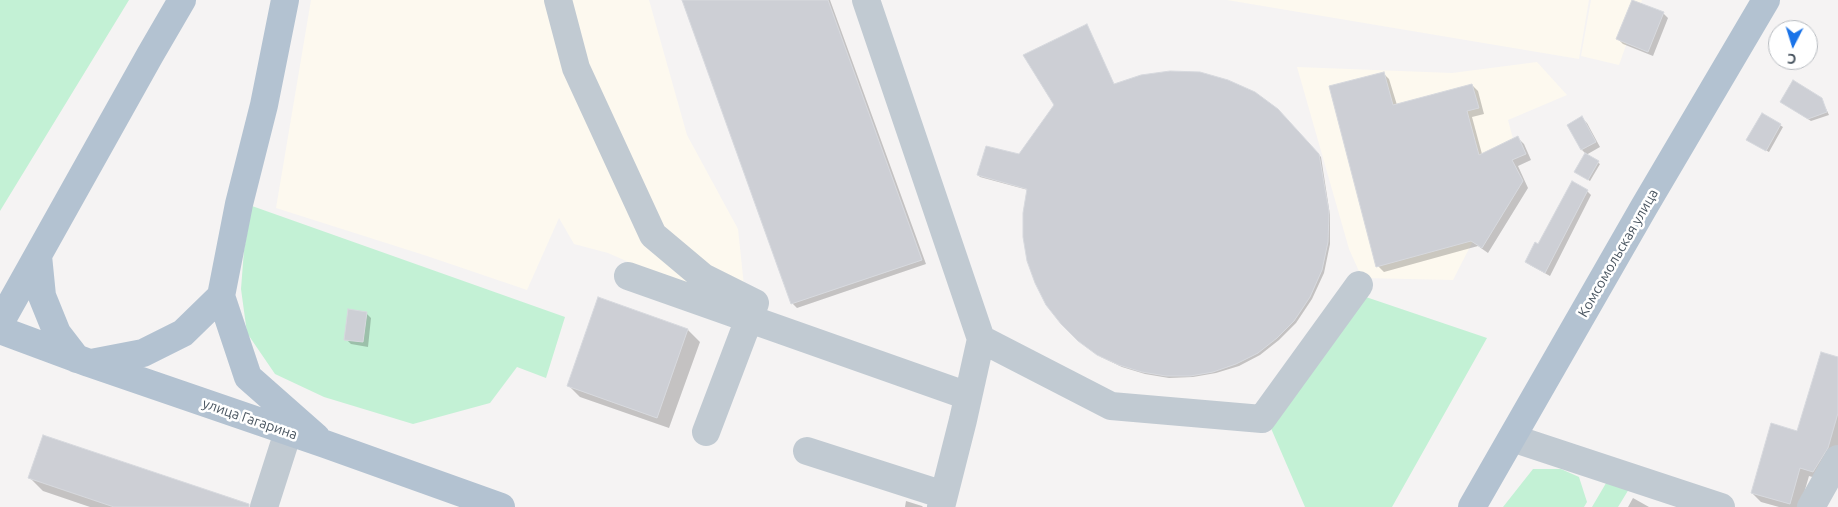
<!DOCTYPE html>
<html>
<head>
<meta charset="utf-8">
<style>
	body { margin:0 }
	#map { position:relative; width:1838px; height:507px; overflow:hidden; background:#f5f3f3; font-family:Ubuntu,sans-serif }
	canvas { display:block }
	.north { position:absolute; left:1768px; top:20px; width:50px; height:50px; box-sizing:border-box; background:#fff; border:1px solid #b7bbc0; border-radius:50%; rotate:185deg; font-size:14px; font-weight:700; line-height:20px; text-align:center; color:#4a5661 }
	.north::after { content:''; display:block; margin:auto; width:18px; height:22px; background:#1a73e8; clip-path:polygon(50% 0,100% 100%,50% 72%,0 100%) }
</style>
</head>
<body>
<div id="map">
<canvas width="1838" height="507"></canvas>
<div class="north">С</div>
</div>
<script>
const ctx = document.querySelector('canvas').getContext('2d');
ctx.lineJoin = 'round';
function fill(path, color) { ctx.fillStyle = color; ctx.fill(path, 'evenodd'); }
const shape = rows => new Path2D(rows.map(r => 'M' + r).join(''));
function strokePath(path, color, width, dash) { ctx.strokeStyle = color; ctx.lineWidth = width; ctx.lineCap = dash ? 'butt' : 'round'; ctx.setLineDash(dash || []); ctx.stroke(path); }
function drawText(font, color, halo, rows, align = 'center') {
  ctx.font = font + ' Ubuntu,sans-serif'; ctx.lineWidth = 5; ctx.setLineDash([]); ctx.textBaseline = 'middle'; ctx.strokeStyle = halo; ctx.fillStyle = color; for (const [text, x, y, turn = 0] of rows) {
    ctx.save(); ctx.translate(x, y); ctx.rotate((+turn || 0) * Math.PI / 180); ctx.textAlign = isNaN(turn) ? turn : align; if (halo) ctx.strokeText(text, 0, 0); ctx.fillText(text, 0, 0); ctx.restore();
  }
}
fill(shape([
	[311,0,649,0,687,135,738,229,747,314,608,253,574,244,559,218,527,290,427,256,276,208],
	[1227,0,1589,0,1579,59],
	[1591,0,1642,0,1619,65,1581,56],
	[1537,62,1567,95,1508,120,1516,150,1477,233,1453,280,1362,278,1349,249,1297,67,1452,73]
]), '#fdf9ef');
fill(shape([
	[0,0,129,0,0,211],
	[252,206,565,317,546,378,517,367,490,403,413,424,324,397,275,374,247,333,241,289,244,250],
	[1360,295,1487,338,1392,507,1305,507,1270,426],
	[1533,469,1561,469,1579,477,1587,502,1584,507,1503,507],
	[1609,478,1629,489,1618,507,1592,507]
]), '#c3f1d5');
fill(shape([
	[683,0,830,0,926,264,797,308,792,303],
	[1663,13,1668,18,1653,56,1623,44,1618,39],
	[1087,25,1114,85,1280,113,1321,157,1330,215,1330,244,1324,273,1312,299,1296,323,1279,340,1260,355,1239,366,1216,373,1193,377,1169,378,1145,374,1122,367,1101,357,1028,190,980,177,978,175,1019,155,1055,105],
	[1383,73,1389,79,1397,105,1472,85,1478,91,1484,114,1472,117,1482,154,1518,138,1524,144,1531,160,1518,166,1528,188,1488,253,1478,246,1384,272,1378,266],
	[1821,98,1829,115,1811,121,1784,104],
	[1762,114,1783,127,1769,152,1750,142],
	[1582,118,1587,123,1600,147,1586,155,1600,164,1590,181,1578,174,1586,154,1582,150],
	[1587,191,1591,195,1550,276,1530,265,1526,261],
	[599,299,688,330,700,342,669,428,580,397,568,385],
	[366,313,371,318,368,347,351,344,346,339],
	[1838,359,1838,451,1822,480,1809,476,1800,507,1779,507,1761,502,1752,493,1798,432],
	[30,478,247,507,90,507,43,491],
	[1633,498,1649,507,1628,507],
	[906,501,922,506,923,507,905,507]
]), '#0003');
const building = shape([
	[682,0,828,0,922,260,791,304,682,0],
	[1632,0,1664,12,1648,52,1616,39,1632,0],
	[1087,24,1114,84,1141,75,1170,71,1200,72,1228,80,1255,92,1278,109,1319,154,1329,212,1328,242,1322,270,1310,297,1294,321,1277,338,1258,353,1236,364,1213,372,1190,376,1166,376,1142,372,1119,365,1097,355,1078,341,1061,324,1046,305,1035,283,1027,261,1023,237,1023,213,1027,189,977,175,986,146,1019,154,1054,105,1023,55,1087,24],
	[1384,72,1393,105,1472,84,1479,108,1467,111,1479,155,1518,136,1526,154,1512,160,1523,181,1482,248,1471,241,1376,267,1329,86,1384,72],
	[1793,80,1822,98,1827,112,1808,119,1780,102,1793,80],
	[1762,113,1781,124,1766,151,1746,140,1762,113],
	[1582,116,1596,142,1581,150,1567,125,1582,116],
	[1585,153,1599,161,1588,180,1574,172,1585,153],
	[1572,181,1588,190,1545,273,1525,262,1535,242,1538,244,1572,181],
	[598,297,688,329,657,418,567,386,598,297],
	[348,309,367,312,363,342,344,340,348,309],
	[1821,352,1838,357,1838,413,1828,448,1813,472,1800,468,1790,504,1751,493,1771,423,1797,431,1821,352],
	[43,435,249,504,249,507,114,507,28,478,43,435]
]);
fill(building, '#cdcfd5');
strokePath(building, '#d7d9de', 1);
strokePath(shape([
	[558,0,576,68,653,235,703,277,755,303,706,432],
	[866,0,981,339,963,420,941,507],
	[628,276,968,396],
	[981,339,1111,406,1262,419,1359,285],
	[1512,438,1721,507],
	[807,451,944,495],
	[264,507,288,432],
	[1811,507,1838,459]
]), '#c1cad2', 28);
strokePath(shape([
	[285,0,264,105,239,204,221,296,248,377,316,437],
	[38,256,42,296,57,333,77,359],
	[0,323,150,55,182,0],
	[0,330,89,363,325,444,501,507],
	[91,363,143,353,183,333,221,296],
	[1472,507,1644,207,1766,0]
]), '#b3c2d1', 28);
drawText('14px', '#4a5661', '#fff', [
	["Комсомольская улица",1618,253,-60],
	["улица Гагарина",250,419,19]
]);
</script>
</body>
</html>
